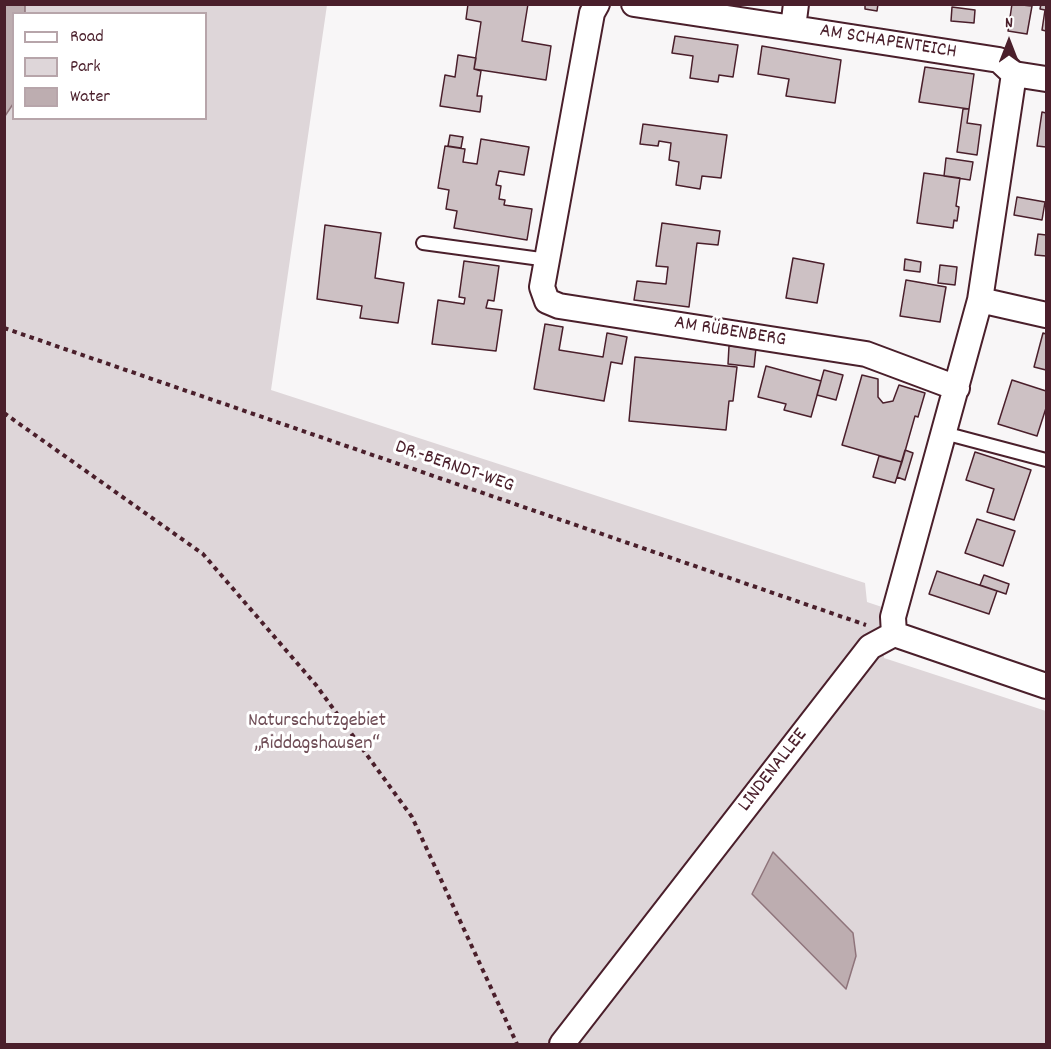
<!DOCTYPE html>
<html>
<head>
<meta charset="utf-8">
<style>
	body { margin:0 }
	#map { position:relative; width:1051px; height:1049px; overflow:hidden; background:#f8f6f7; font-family:Dekko,sans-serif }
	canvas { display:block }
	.frame { position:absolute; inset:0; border:6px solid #4a1f2b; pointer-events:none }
	.legend { position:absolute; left:12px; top:12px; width:195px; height:108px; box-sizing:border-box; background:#fff; border:2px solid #b7a5aa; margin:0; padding:8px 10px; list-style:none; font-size:18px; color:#4a1f2b }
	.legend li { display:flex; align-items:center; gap:12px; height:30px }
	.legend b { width:30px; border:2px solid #b7a5aa }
	.north { position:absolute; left:979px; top:12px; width:60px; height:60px; -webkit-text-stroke:4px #fff; paint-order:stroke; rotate:0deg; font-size:16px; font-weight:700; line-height:24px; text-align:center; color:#4a1f2b }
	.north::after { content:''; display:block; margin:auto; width:21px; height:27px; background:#4a1f2b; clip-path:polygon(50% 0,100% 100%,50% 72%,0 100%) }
</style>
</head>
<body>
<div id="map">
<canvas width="1051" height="1049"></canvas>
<div class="frame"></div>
<ul class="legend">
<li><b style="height:8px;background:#fff"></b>Road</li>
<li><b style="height:16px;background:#ded6d9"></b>Park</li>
<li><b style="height:16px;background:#bdadb0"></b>Water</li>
</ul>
<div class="north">N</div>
</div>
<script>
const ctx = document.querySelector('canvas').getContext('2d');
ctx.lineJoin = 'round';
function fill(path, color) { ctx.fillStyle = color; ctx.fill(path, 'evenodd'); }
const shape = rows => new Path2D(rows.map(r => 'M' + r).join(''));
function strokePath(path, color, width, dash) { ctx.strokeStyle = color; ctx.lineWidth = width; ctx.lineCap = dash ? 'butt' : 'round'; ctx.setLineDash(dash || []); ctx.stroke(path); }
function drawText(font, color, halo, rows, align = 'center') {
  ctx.font = font + ' Dekko,sans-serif'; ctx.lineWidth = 6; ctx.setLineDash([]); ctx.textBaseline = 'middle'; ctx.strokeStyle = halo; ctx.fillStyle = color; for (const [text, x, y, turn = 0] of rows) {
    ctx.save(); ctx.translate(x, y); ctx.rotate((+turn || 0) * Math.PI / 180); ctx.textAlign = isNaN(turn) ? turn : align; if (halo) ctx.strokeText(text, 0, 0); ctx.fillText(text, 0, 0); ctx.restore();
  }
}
fill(shape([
	[5,5,327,5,271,390,865,583,867,602,882,607,884,658,1046,711,1046,1044,5,1044],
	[14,14,206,14,206,118,14,118]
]), '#ded6d9');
const water = shape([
	[5,4,25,5,25,13,14,14,13,104,5,116,5,4],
	[773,852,853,933,856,956,846,989,752,894,773,852]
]);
fill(water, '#bdadb0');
strokePath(water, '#8f747b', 1.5);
const building = shape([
	[468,4,528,4,522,41,551,46,546,80,474,69,481,22,466,19,468,4],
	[865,4,878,4,877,11,865,9,865,4],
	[1012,4,1032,6,1027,34,1008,31,1012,4],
	[1041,4,1046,4,1046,31,1042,30,1045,10,1040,9,1041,4],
	[952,7,975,10,974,23,951,21,952,7],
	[675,36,738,45,733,77,719,75,718,82,690,78,693,56,672,53,675,36],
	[762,46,841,60,835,103,786,96,789,79,758,74,762,46],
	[458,55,476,58,474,69,481,71,477,96,482,96,480,112,440,106,445,75,455,77,458,55],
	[925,67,974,74,969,109,919,102,925,67],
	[963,109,969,109,967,123,981,125,977,155,957,152,963,109],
	[1042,112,1046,113,1046,147,1037,146,1042,112],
	[643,124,727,135,721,178,702,176,700,189,676,185,679,162,669,160,671,143,659,141,658,146,640,144,643,124],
	[450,135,463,137,461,148,448,146,450,135],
	[481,139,529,147,524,175,499,171,496,185,501,186,499,199,505,200,504,205,532,209,527,240,454,228,457,211,446,209,449,190,438,188,445,146,465,149,463,162,477,164,481,139],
	[946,158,973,162,970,180,944,176,946,158],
	[924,173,960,178,956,206,959,207,957,221,954,220,953,228,917,223,924,173],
	[1017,197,1045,202,1042,220,1014,215,1017,197],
	[662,223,720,231,718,245,697,243,689,307,634,300,637,281,666,284,668,267,656,266,662,223],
	[325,225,381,233,375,278,404,283,398,323,360,318,362,306,317,299,325,225],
	[1038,234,1046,235,1046,256,1035,255,1038,234],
	[793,258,824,264,817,303,786,298,793,258],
	[905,259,921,262,920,272,904,270,905,259],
	[464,261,499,266,494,301,488,300,486,308,502,310,496,351,432,344,438,300,464,304,465,298,459,297,464,261],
	[940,265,957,267,955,285,938,283,940,265],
	[906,280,946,287,940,322,900,316,906,280],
	[545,324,563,327,559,350,603,357,607,333,627,337,622,364,611,362,604,401,534,389,545,324],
	[1043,333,1046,334,1046,370,1034,367,1043,333],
	[729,346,756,348,754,367,728,364,729,346],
	[635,357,737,367,733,401,729,401,726,430,629,421,635,357],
	[766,366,821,381,811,417,784,410,786,404,758,397,766,366],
	[824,370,843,375,836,400,817,395,824,370],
	[862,375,878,379,878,397,883,403,893,401,899,385,925,393,918,417,915,416,902,462,842,445,862,375],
	[1012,380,1046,391,1046,408,1037,436,998,424,1012,380],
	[905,450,913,453,905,480,897,477,905,450],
	[975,452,1031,470,1014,520,987,512,994,489,966,480,975,452],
	[879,456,902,462,895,483,873,477,879,456],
	[977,519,1015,531,1003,566,965,553,977,519],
	[937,571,997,591,989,614,929,594,937,571],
	[984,575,1009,584,1006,594,980,585,984,575]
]);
fill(building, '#cdc1c4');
strokePath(building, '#4a1f2b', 1.5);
const service = shape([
	[423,243,548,260],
	[944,433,1046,460]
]);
const minor = shape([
	[597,4,592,13,542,287,547,301,559,306,866,354,957,388],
	[634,4,793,28,796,4],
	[793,28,999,60,1014,74,980,300,893,617,894,634],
	[1014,74,1046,79],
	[980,300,1046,315],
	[894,634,1046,686],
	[562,1044,870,647,894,634]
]);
strokePath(service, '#4a1f2b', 16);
strokePath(minor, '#4a1f2b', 28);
strokePath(shape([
	[4,328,866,625],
	[4,413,203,554,316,685,412,817,517,1044]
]), '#4a1f2b', 4, [4.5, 4.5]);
strokePath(service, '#fff', 12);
strokePath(minor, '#fff', 24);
drawText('20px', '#4a1f2b', '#fff', [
	["AM SCHAPENTEICH",888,43,9],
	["AM RÜBENBERG",730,333,9],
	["DR.-BERNDT-WEG",454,468,19],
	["LINDENALLEE",774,771,-52]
]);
drawText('20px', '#6f4d56', '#fff', [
	["Naturschutzgebiet",317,722],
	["„Riddagshausen“",317,745]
]);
</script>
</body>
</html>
